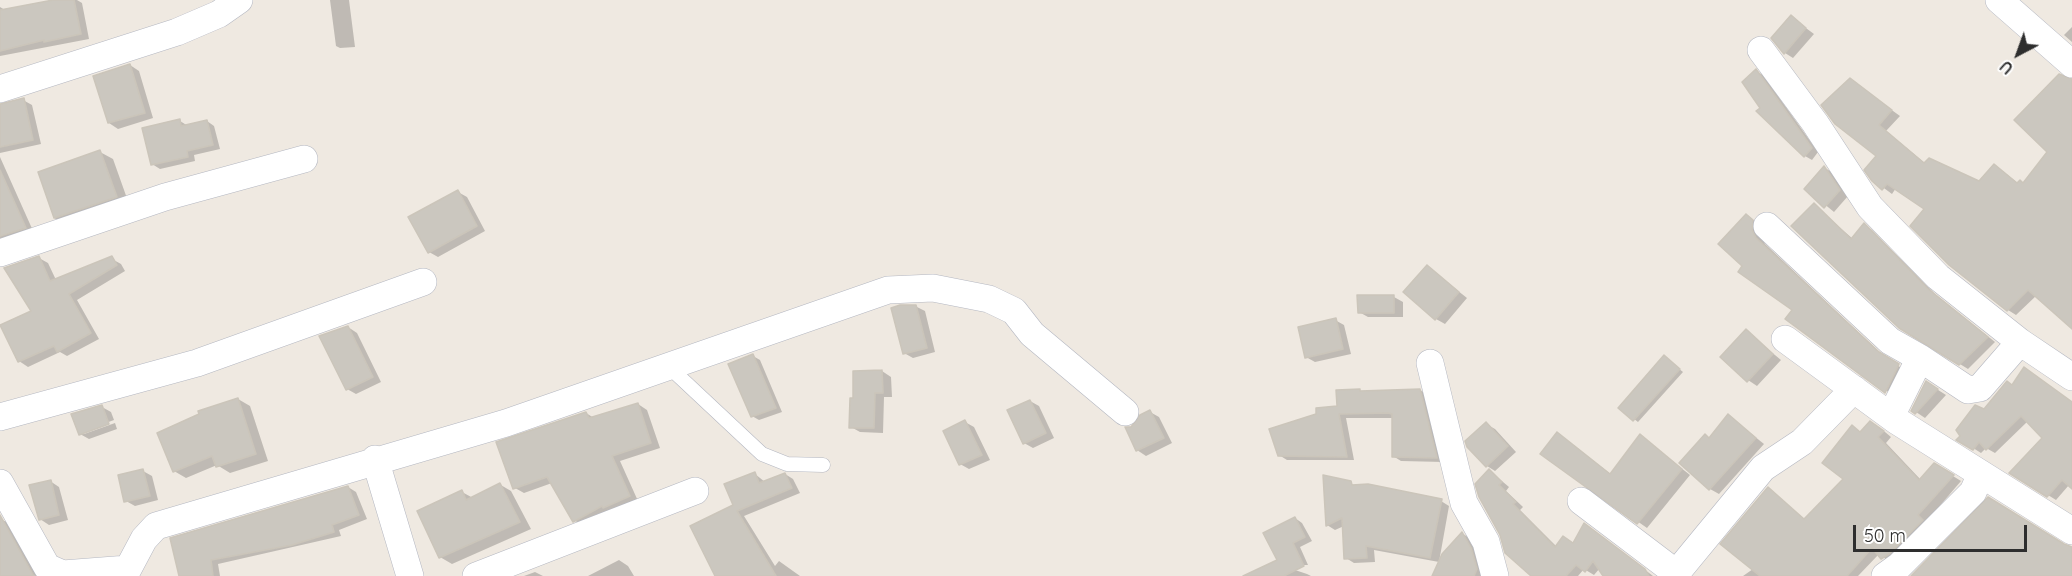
<!DOCTYPE html>
<html>
<head>
<meta charset="utf-8">
<style>
	body { margin:0 }
	#map { position:relative; width:2072px; height:576px; overflow:hidden; background:#efe9e1; font-family:Quicksand,sans-serif }
	canvas { display:block }
	.north { position:absolute; left:1988px; top:24px; width:60px; height:60px; -webkit-text-stroke:4px #fff; paint-order:stroke; rotate:221deg; font-size:16px; font-weight:700; line-height:24px; text-align:center; color:#2e2e2e }
	.north::after { content:''; display:block; margin:auto; width:21px; height:27px; background:#2e2e2e; clip-path:polygon(50% 0,100% 100%,50% 72%,0 100%) }
	.scale { position:absolute; left:1853px; top:525px; width:174px; height:27px; box-sizing:border-box; border:3px solid #2e2e2e; border-top:0; padding-left:8px; font-size:18px; line-height:21px; white-space:nowrap; color:#2e2e2e; -webkit-text-stroke:4px #fff; paint-order:stroke }
</style>
</head>
<body>
<div id="map">
<canvas width="2072" height="576"></canvas>
<div class="north">U</div>
<div class="scale">50 m</div>
</div>
<script>
const ctx = document.querySelector('canvas').getContext('2d');
ctx.lineJoin = 'round';
function fill(path, color) { ctx.fillStyle = color; ctx.fill(path, 'evenodd'); }
const shape = rows => new Path2D(rows.map(r => 'M' + r).join(''));
function strokePath(path, color, width, dash) { ctx.strokeStyle = color; ctx.lineWidth = width; ctx.lineCap = dash ? 'butt' : 'round'; ctx.setLineDash(dash || []); ctx.stroke(path); }
fill(shape([
	[60,0,77,0,82,3,89,39,0,56,0,7,5,10],
	[330,0,349,0,355,47,340,48,336,46],
	[1791,17,1814,34,1793,58,1785,53],
	[2072,27,2072,42,2064,35],
	[130,65,139,71,153,118,118,129,109,123,95,76],
	[1756,71,1763,75,1818,152,1812,160,1805,156,1762,108],
	[1850,80,1900,116,1886,131,1926,164,1980,183,1995,165,2019,184,2024,184,2049,152,2072,81,2072,326,2037,295,2016,315,2008,310,1926,209,1896,188,1892,194,1873,180,1878,156],
	[23,100,32,105,41,144,0,153,0,105],
	[180,121,188,126,207,121,214,126,220,149,194,155,195,161,160,169,152,164],
	[100,152,113,159,129,204,67,225,54,218,39,173],
	[0,157,34,233,0,242],
	[1825,168,1833,173,1848,196,1834,212,1806,189],
	[458,192,467,197,485,231,438,257,429,252],
	[1814,205,1853,239,1864,225,1872,230,1935,294,1995,342,1968,369,1900,327],
	[1746,216,1755,221,1765,244,1888,360,1907,371,1894,396,1787,319,1794,310,1744,266],
	[39,258,48,263,56,280,112,259,121,264,125,271,77,300,99,339,67,356,60,352,28,367,19,361,34,311],
	[1428,267,1467,298,1445,324,1436,319],
	[1394,297,1403,302,1403,317,1368,317,1359,312],
	[915,306,925,311,935,352,913,358,904,353],
	[1335,320,1344,325,1351,354,1315,362,1306,357],
	[348,327,357,333,381,382,356,394,347,389],
	[1746,331,1781,360,1757,386,1748,380],
	[753,356,760,360,782,412,759,420,752,416],
	[1668,360,1683,372,1638,422,1620,408],
	[882,371,891,377,892,397,884,397,883,433,860,432,851,427],
	[2013,386,2072,403,2072,487,2069,485,2056,500,2011,472,2045,438,2028,421,1995,453,1986,448,1981,453,1959,439,1984,411],
	[1935,388,1946,395,1925,418,1913,410],
	[1420,390,1428,395,1444,462,1401,461,1393,456,1393,418,1346,418,1354,460,1287,460,1279,455,1338,408],
	[238,399,250,406,268,461,230,473,217,465,186,478,174,471],
	[1030,401,1039,406,1054,438,1033,448,1024,443],
	[638,404,647,410,660,448,620,461,638,501,583,526,574,520,552,483,524,493,515,488,586,413,594,418],
	[102,407,111,412,114,420,84,431,84,434,115,423,117,429,89,439,80,434],
	[1150,412,1159,417,1172,443,1146,456,1137,450,1132,428],
	[1729,416,1764,444,1719,494,1710,489,1709,438],
	[965,422,974,427,990,460,969,469,960,464],
	[1486,424,1495,429,1516,452,1495,471,1487,466],
	[1879,427,1891,437,1886,443,1921,480,1935,465,1961,481,1891,563,1879,554,1858,576,1743,576,1753,569,1768,489,1805,520,1845,478,1861,433],
	[1641,436,1690,475,1647,528,1542,454,1565,439,1612,475],
	[143,471,152,476,158,500,135,506,126,501],
	[1490,471,1509,487,1506,491,1523,507,1520,510,1557,547,1574,544,1593,530,1653,576,1605,576,1600,568,1594,575,1584,569,1578,576,1533,576],
	[755,474,765,482,785,474,793,479,800,493,744,516,775,566,779,561,800,576,717,576,692,526,735,506],
	[1325,477,1357,486,1441,501,1449,506,1439,562,1374,550,1375,562,1354,563,1346,558,1344,526,1335,530,1327,525],
	[50,481,59,487,68,520,49,525,40,519],
	[499,484,511,491,531,529,452,564,440,557,462,492,473,498],
	[348,487,356,492,367,519,339,530,341,536,218,564,220,576,180,576],
	[1295,518,1302,523,1312,541,1300,547,1308,565,1287,565],
	[0,519,9,523,39,576,0,576],
	[1463,534,1471,539,1485,576,1433,576],
	[619,560,628,566,634,576,588,576],
	[1274,563,1307,574,1311,576,1247,576],
	[535,572,543,576,524,576]
]), '#0003');
const building = shape([
	[53,0,74,0,81,34,44,42,44,40,0,51,0,10,53,0],
	[1791,15,1806,28,1784,54,1771,38,1791,15],
	[130,64,145,113,108,123,93,76,130,64],
	[1756,69,1812,148,1804,157,1756,111,1760,108,1742,82,1756,69],
	[2059,74,2072,79,2072,329,2028,290,2007,311,1949,265,1910,226,1924,209,1887,184,1882,190,1872,181,1864,170,1876,156,1835,124,1821,105,1850,78,1892,110,1879,125,1924,163,1929,158,1979,181,1994,164,2017,183,2020,180,2023,183,2047,152,2014,120,2059,74],
	[24,98,33,140,0,147,0,104,24,98],
	[180,119,181,126,207,120,213,145,187,151,188,157,151,165,142,128,180,119],
	[100,150,117,197,54,218,38,172,100,150],
	[1824,166,1840,190,1824,208,1804,189,1824,166],
	[0,170,26,228,0,236,0,170],
	[458,190,477,226,428,253,408,217,458,190],
	[1814,203,1851,239,1864,223,1927,288,1988,337,1959,365,1899,328,1791,226,1814,203],
	[1746,214,1753,220,1752,230,1756,238,1879,352,1899,364,1885,393,1785,319,1792,310,1738,272,1742,266,1718,244,1746,214],
	[39,256,50,281,112,256,117,265,69,294,91,333,57,352,54,346,18,362,0,325,31,311,4,268,39,256],
	[1427,265,1459,292,1435,320,1403,292,1427,265],
	[1357,295,1394,295,1394,313,1358,313,1357,295],
	[900,305,916,305,927,348,903,354,891,308,900,305],
	[1336,318,1343,349,1305,358,1298,327,1336,318],
	[348,326,373,377,346,390,319,336,348,326],
	[1746,329,1773,354,1747,382,1720,357,1746,329],
	[753,354,776,408,751,417,728,364,753,354],
	[1664,355,1680,369,1633,421,1618,408,1664,355],
	[2024,367,2072,402,2072,489,2062,480,2047,497,2009,473,2042,438,2021,416,1986,450,1979,442,1973,450,1956,440,1960,436,1956,430,1975,405,1984,409,2007,381,2012,385,2024,367],
	[882,370,883,393,875,393,874,428,849,428,850,398,853,398,853,371,882,370],
	[1926,381,1938,389,1915,414,1911,411,1926,381],
	[1360,389,1360,391,1420,389,1437,458,1392,457,1392,414,1388,413,1339,414,1347,457,1278,456,1269,429,1316,414,1316,408,1337,406,1336,390,1360,389],
	[238,398,256,454,216,467,212,456,173,472,157,433,199,414,198,411,238,398],
	[1030,400,1046,433,1023,444,1007,410,1030,400],
	[638,403,651,443,612,456,630,496,603,508,602,506,573,522,547,477,513,489,496,442,586,412,589,418,638,403],
	[102,405,109,424,79,435,71,414,102,405],
	[1150,410,1164,438,1136,451,1125,427,1131,427,1140,415,1150,410],
	[1728,414,1756,438,1709,490,1679,463,1705,434,1709,438,1728,414],
	[965,420,982,455,959,465,943,431,965,420],
	[1870,421,1884,431,1878,437,1919,480,1934,463,1954,475,1918,515,1923,520,1889,554,1881,559,1872,548,1847,576,1760,576,1720,544,1768,487,1804,519,1843,479,1822,463,1852,425,1860,432,1870,421],
	[1486,422,1508,446,1486,467,1467,447,1465,441,1486,422],
	[1557,432,1610,474,1640,434,1682,469,1637,524,1540,454,1557,432],
	[143,469,150,496,124,502,118,475,143,469],
	[1489,469,1502,482,1499,485,1516,502,1513,504,1555,547,1563,536,1573,543,1584,523,1645,569,1649,576,1603,576,1593,561,1585,572,1576,565,1566,576,1531,576,1505,553,1500,535,1479,497,1475,484,1489,469],
	[755,472,759,483,785,473,792,488,737,511,776,576,715,576,690,526,733,505,724,484,755,472],
	[1323,475,1351,481,1352,485,1368,484,1442,499,1430,558,1366,546,1367,558,1344,559,1342,518,1326,526,1323,475],
	[51,480,59,515,39,520,29,485,51,480],
	[500,483,520,522,439,558,417,511,462,490,466,500,500,483],
	[348,486,359,515,332,525,334,532,292,545,211,560,213,576,179,576,170,538,348,486],
	[1988,497,2064,544,2072,547,2072,576,1911,576,1988,497],
	[0,515,33,575,35,576,0,576,0,515],
	[1295,517,1305,537,1293,543,1304,566,1284,576,1243,576,1277,560,1263,533,1295,517],
	[1462,532,1471,548,1477,569,1474,576,1432,576,1442,554,1462,532]
]);
fill(building, '#cbc7bf');
strokePath(building, '#cbc5ba', 1.5);
const lane = shape([
	[668,366,762,454,787,464,823,465]
]);
const street = shape([
	[1999,0,2072,64],
	[1761,50,1815,123,1870,207,1938,277,2020,342,2072,377],
	[0,89,177,32,219,14,239,0],
	[1767,226,1890,341,1920,358,1968,390,1980,388,2020,342],
	[0,253,165,197,304,159],
	[1785,339,1897,421,2072,531],
	[1430,363,1464,503,1486,542,1495,576],
	[1891,416,1920,358],
	[0,417,197,363,423,282],
	[375,459,410,576],
	[0,483,47,567,63,574,128,569,144,539,156,526,506,423,888,290,933,288,989,299,1014,311,1032,334,1125,412],
	[1581,501,1676,573],
	[476,576,695,491],
	[1674,576,1763,468,1802,442,1854,389],
	[1885,576,1899,566,1973,492,1981,474]
]);
strokePath(lane, '#b4b7c1', 15);
strokePath(street, '#b4b7c1', 28);
strokePath(lane, '#fff', 14);
strokePath(street, '#fff', 27);
</script>
</body>
</html>
